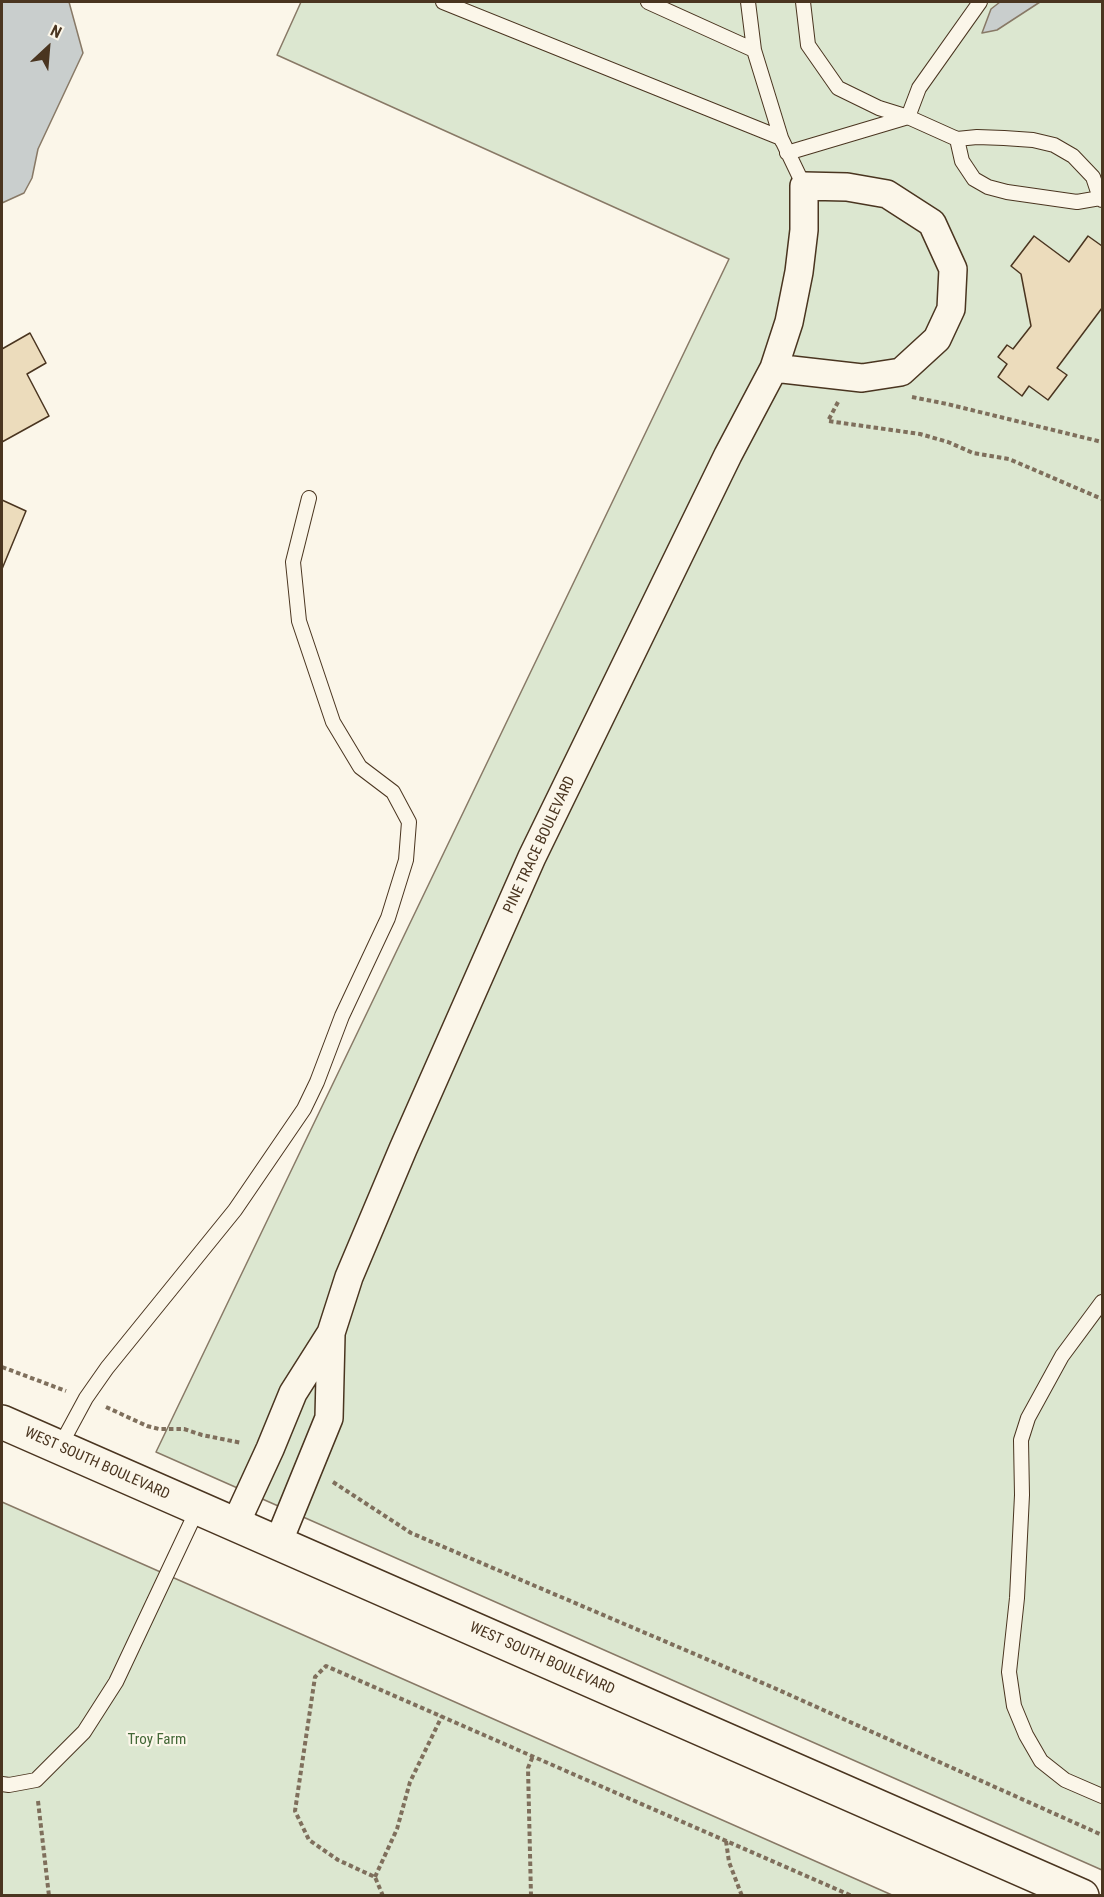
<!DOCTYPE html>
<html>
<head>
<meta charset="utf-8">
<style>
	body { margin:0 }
	#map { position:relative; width:1104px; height:1897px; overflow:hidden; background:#fbf6e9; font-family:"Roboto Condensed",sans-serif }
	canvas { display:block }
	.frame { position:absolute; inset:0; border:3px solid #4a3520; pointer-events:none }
	.north { position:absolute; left:18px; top:18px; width:60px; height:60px; -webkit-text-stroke:4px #fbf6e9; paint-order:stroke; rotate:26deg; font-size:16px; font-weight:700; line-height:24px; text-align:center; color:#4a3520 }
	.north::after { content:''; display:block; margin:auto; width:21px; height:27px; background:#4a3520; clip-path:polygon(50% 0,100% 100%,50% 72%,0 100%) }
</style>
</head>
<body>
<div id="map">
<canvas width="1104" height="1897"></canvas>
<div class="frame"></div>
<div class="north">N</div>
</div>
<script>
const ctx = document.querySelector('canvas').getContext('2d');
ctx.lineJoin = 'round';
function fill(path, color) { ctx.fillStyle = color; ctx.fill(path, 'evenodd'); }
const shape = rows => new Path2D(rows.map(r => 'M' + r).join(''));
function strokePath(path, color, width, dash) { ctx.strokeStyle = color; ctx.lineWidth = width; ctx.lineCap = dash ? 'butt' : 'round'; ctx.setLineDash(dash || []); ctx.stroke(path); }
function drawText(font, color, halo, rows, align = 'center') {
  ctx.font = font + ' "Roboto Condensed",sans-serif'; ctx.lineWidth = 4.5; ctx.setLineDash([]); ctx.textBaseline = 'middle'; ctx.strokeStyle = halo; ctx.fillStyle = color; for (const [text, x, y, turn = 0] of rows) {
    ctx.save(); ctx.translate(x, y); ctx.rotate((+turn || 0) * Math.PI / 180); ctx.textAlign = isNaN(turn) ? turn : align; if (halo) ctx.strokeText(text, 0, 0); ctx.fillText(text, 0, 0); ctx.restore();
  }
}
const green = shape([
	[301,2,1102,2,1102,1870,156,1452,729,259,277,55,301,2],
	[2,1502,892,1895,2,1895,2,1502]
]);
fill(green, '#dce7d0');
strokePath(green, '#887966', 1.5);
const water = shape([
	[2,2,69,2,83,53,38,149,32,178,24,193,2,203,2,2],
	[1000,2,1040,2,997,30,982,33,991,9,1000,2]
]);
fill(water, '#c9cecd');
strokePath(water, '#887966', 1.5);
const building = shape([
	[1034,236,1069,262,1088,236,1102,246,1102,308,1057,368,1067,375,1048,400,1029,386,1022,396,998,377,1007,364,998,357,1007,345,1013,349,1031,326,1021,274,1011,266,1034,236],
	[30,333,46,363,27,374,49,416,2,442,2,349,30,333],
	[2,500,26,511,2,569,2,500]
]);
fill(building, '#ecdcbc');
strokePath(building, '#4a3520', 1.5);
const service = shape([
	[443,2,781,138,804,186],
	[648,2,754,50,782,141],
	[748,2,754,50],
	[803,2,808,45,838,88,879,108,908,117,919,88,980,2],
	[957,139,977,137,1004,138,1033,140,1054,145,1073,156,1093,177,1100,198],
	[787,153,908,117,957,139,962,161,974,179,988,187,1007,192,1077,202,1100,198,1102,200],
	[1102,1302,1062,1356,1028,1418,1021,1440,1022,1495,1017,1598,1009,1672,1014,1706,1026,1735,1041,1761,1065,1780,1102,1796],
	[59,1448,86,1398,107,1368,235,1210,304,1109,317,1082,342,1016,388,918,406,860,409,822,393,792,360,767,333,722,299,621,293,562,309,498],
	[2,1784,9,1785,36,1780,84,1732,116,1682,198,1508]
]);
const minor = shape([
	[235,1525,270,1449,293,1393,331,1333,349,1277,403,1149,532,857,728,455,774,368,862,378,901,372,937,339,951,309,953,269,932,223,887,194,847,187,804,186,804,230,799,272,789,322,774,368],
	[278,1543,329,1418,331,1335]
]);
const secondary = shape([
	[2,1422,1082,1896]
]);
strokePath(service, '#4a3520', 16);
strokePath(minor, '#4a3520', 30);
strokePath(secondary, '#4a3520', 36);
strokePath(shape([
	[912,397,947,404,1102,442],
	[838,402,828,421,920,434,948,442,973,453,1009,459,1102,499],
	[2,1367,66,1391],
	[106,1407,147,1426,159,1429,184,1429,202,1435,242,1443],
	[333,1482,411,1533,772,1687,1102,1835],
	[38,1801,49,1896],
	[726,1841,729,1862,742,1896],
	[375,1877,397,1829,410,1782,442,1716],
	[383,1896,375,1877,338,1860,309,1840,295,1811,315,1677,326,1666,852,1896],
	[531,1896,528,1768,533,1756]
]), '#7f6f5c', 4, [4.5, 3]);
strokePath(service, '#fbf6e9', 14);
strokePath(minor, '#fbf6e9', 27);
strokePath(secondary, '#fbf6e9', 33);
drawText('15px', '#4a3520', '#fbf6e9', [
	["PINE TRACE BOULEVARD",540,845,-65],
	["WEST SOUTH BOULEVARD",97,1464,24],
	["WEST SOUTH BOULEVARD",542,1659,24]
]);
drawText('15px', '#436837', '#fbf6e9', [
	["Troy Farm",157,1740]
]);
</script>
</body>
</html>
